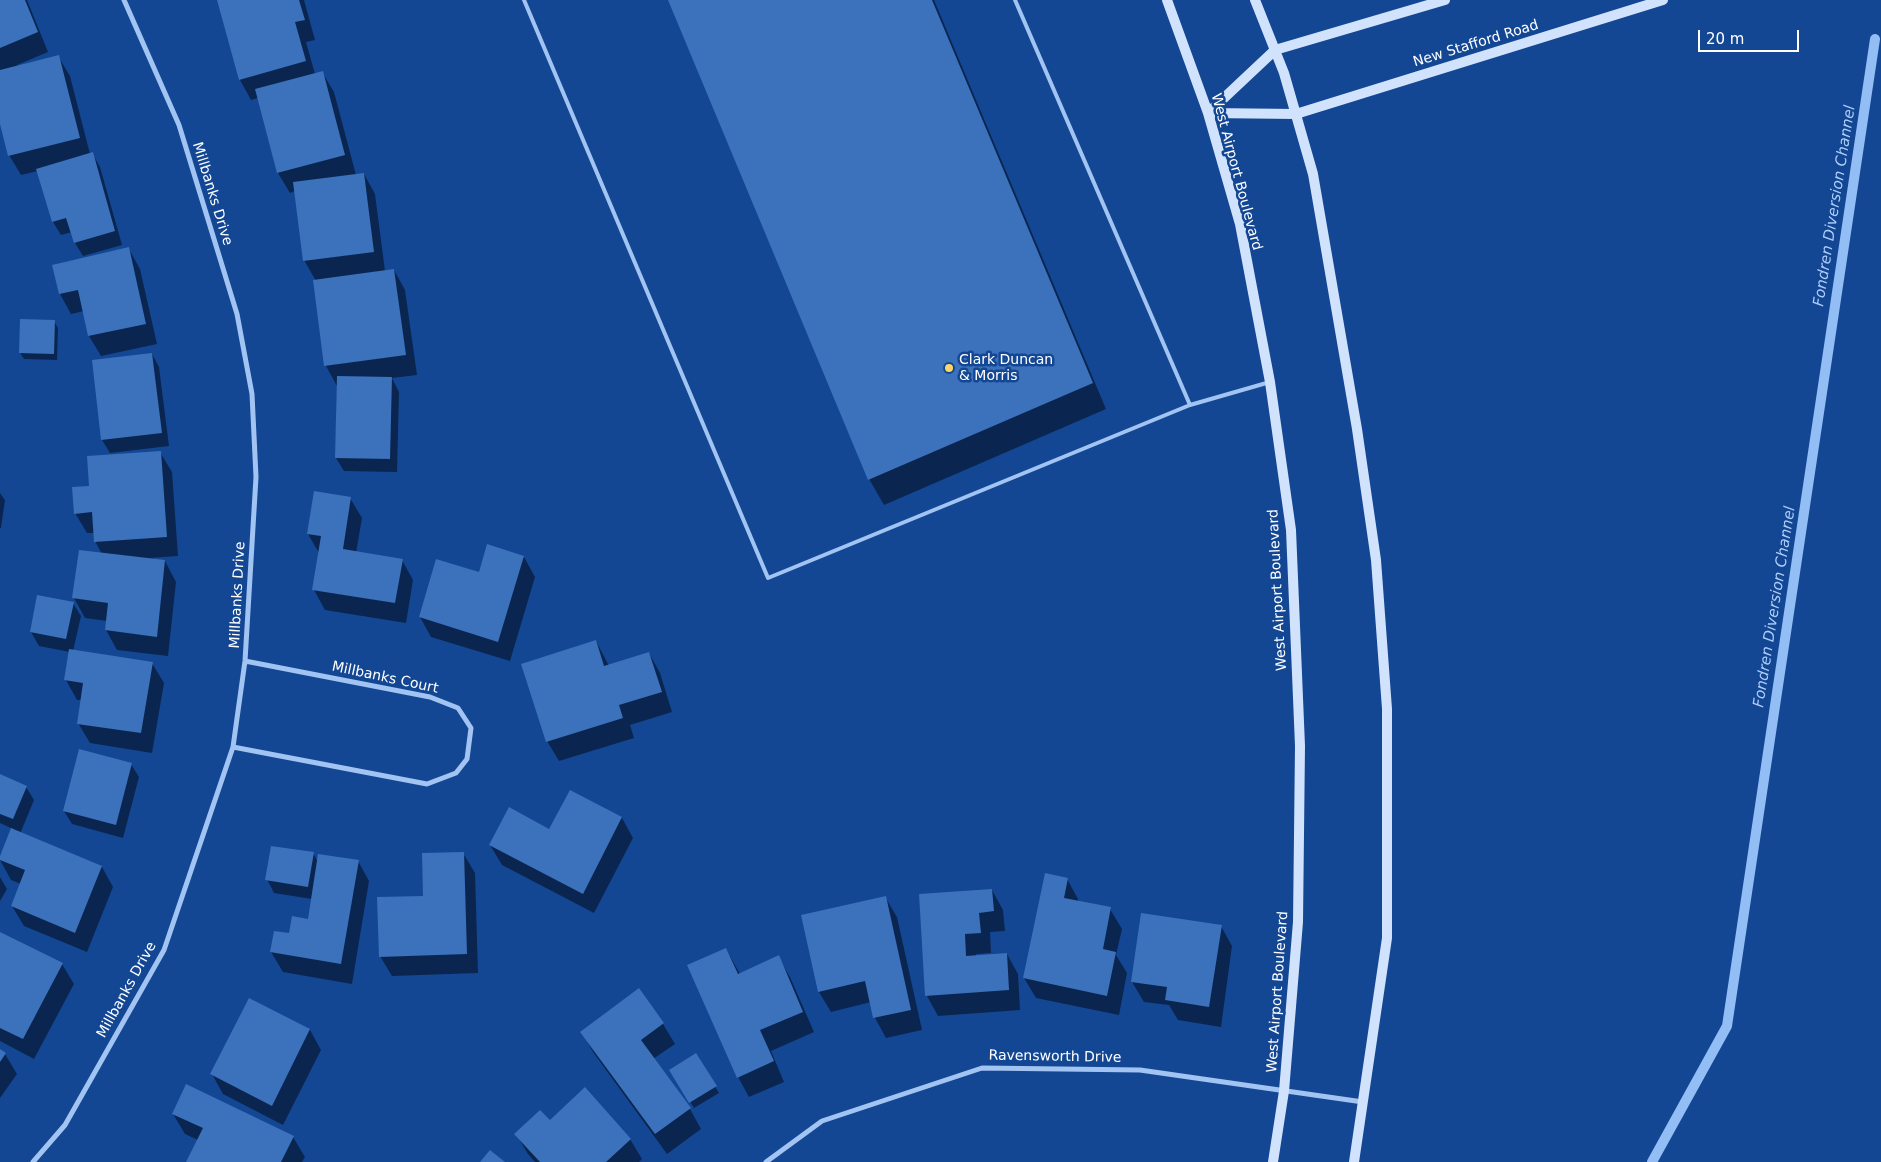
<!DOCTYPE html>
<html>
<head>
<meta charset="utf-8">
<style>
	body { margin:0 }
	#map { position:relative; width:1881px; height:1162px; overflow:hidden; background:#134794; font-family:"DejaVu Sans",sans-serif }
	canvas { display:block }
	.scale { position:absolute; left:1698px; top:30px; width:101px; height:22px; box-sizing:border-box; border:2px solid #fff; border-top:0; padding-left:6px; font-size:15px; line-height:18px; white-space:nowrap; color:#fff; -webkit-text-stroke:4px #134794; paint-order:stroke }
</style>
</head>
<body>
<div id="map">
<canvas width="1881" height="1162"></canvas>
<div class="scale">20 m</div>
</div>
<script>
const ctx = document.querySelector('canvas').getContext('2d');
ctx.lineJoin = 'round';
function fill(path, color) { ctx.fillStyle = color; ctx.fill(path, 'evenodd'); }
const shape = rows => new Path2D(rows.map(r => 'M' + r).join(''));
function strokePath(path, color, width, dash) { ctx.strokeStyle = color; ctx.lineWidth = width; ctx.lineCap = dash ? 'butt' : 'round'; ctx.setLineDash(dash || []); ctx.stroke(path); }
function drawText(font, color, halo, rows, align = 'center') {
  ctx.font = font + ' "DejaVu Sans",sans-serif'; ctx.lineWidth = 5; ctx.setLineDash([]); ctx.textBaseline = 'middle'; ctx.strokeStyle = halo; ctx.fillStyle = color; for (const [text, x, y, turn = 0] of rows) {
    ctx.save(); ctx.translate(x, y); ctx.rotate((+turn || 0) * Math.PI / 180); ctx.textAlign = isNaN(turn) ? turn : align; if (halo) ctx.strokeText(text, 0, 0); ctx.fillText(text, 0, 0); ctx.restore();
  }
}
fill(shape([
	[0,0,27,0,48,52,17,65,18,67,58,56,70,76,90,154,92,153,100,167,122,245,83,256,75,243,72,232,61,235,53,222,38,171,21,175,9,155,0,119],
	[218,0,304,0,315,40,306,42,315,74,322,72,334,92,356,175,364,174,375,194,385,271,394,270,405,290,417,375,392,378,399,392,397,472,344,471,336,458,337,386,326,366,314,282,316,281,304,260,295,191,290,193,278,173,258,98,251,100,240,80],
	[669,0,934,0,1106,409,884,505,869,479],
	[129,249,140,269,157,344,101,356,89,336,84,311,71,314,60,294],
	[54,321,58,328,57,360,24,359,20,353],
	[152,354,159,367,169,446,110,453,102,440],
	[160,452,172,472,178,556,150,558,165,561,176,582,168,656,117,650,106,630,107,621,85,618,74,598,102,554,95,541,94,533,87,533,75,513,90,487],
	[0,493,5,500,1,528,0,528],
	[350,498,362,518,356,553,402,560,413,580,406,623,325,610,314,590,319,553,308,534],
	[524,557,535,577,510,661,431,637,420,617],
	[73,603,81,616,73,651,152,663,164,683,152,753,90,743,78,723,81,700,77,700,66,680,70,652,39,646,31,632],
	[596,641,609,666,649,653,660,673,672,712,630,725,634,738,559,761,547,741],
	[131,764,139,777,123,838,72,824,64,811],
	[0,776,26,787,34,800,20,834,102,867,113,887,87,952,24,926,12,906,21,884,11,880,0,860,13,829,0,823],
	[622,818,633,838,594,913,502,865,490,845,550,831],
	[313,853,318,862,358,861,369,881,352,984,283,972,271,952,275,932,290,934,309,920,312,899,274,893,267,879],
	[463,853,475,873,478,973,392,976,380,956],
	[0,877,7,889,0,901],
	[1067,879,1078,899,1078,902,1110,909,1122,929,1116,955,1127,973,1119,1015,1036,998,1024,978],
	[992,890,1003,910,1005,931,990,932,991,953,976,954,976,956,1007,954,1018,974,1020,1010,938,1016,927,996],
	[885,897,897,917,922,1030,886,1038,875,1018,871,1002,831,1012,819,992],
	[1221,926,1232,946,1221,1027,1178,1020,1169,1005,1144,1002,1132,982],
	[0,933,62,964,74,984,34,1059,0,1041],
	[726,949,740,974,778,957,790,977,814,1032,771,1051,784,1082,749,1097,738,1077],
	[639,990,663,1024,675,1044,653,1059,690,1109,701,1129,667,1154,593,1052,582,1032],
	[250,999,310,1030,321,1050,283,1125,223,1094,212,1074],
	[0,1051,5,1054,17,1074,0,1098],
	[695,1054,719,1093,694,1108,670,1070],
	[173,1114,293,1137,305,1157,302,1162,188,1162,198,1140,185,1134],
	[549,1122,630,1139,642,1159,639,1162,535,1162,528,1154,516,1134]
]), '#0007');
strokePath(shape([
	[1652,1162,1727,1026,1875,39]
]), '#93bef5', 10);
fill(shape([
	[0,0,25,0,38,32,0,48],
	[217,0,299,0,305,20,295,22,306,61,239,80],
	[668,0,932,0,1093,383,868,480],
	[59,55,80,138,8,156,0,124,0,70],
	[323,71,345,155,277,173,255,89],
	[93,152,115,231,74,243,66,218,52,222,36,169],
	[364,173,374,252,303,261,293,182],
	[129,247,146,324,88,336,78,290,59,294,52,265],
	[394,269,406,355,324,366,313,280],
	[20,319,55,320,54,354,19,353],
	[152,353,162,433,101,440,92,360],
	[337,376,392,377,390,459,335,458],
	[161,451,167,537,94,542,92,512,74,514,72,487,89,486,87,456],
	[314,491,351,497,343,549,403,559,395,603,312,590,321,536,307,534],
	[487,544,524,556,498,642,419,617,436,559,479,572],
	[79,550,165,560,157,637,105,630,108,603,72,598],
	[37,595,74,602,66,639,30,632],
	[596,640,604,666,649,652,662,692,619,705,623,718,546,742,521,664],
	[69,649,153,662,141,733,77,724,83,683,64,680],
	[79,749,132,763,116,825,63,811],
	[0,774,27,786,13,819,0,814],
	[570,790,622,817,583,894,489,845,509,807,549,829],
	[11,828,102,866,75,933,11,906,25,870,0,860,0,856],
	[271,846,314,852,308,887,265,880],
	[464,852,467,954,379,957,377,897,423,896,422,853],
	[318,854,359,860,341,964,270,952,274,931,289,933,292,916,308,919],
	[1045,873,1068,878,1064,898,1111,907,1103,949,1116,952,1107,996,1023,978],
	[992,889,994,911,979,913,981,933,965,934,966,956,1007,953,1009,990,925,996,919,894],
	[886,896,911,1010,873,1018,865,981,818,992,801,915],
	[1141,913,1222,925,1209,1007,1165,1000,1167,987,1131,982],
	[0,932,63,963,23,1039,0,1028],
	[726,948,738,974,779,955,803,1012,760,1030,774,1061,737,1078,687,965],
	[639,988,664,1023,641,1040,691,1108,655,1134,580,1032],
	[249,998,310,1029,272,1106,210,1074],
	[0,1049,6,1053,0,1062],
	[696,1053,717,1086,689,1103,669,1070],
	[186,1084,294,1136,281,1162,186,1162,203,1128,172,1114],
	[585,1087,631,1139,606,1162,540,1162,514,1134,540,1110,550,1120],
	[490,1150,505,1162,480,1162]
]), '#3c71bc');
strokePath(shape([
	[524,0,768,578,1190,405,1015,0],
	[1190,405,1270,382]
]), '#a2c4f2', 4);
strokePath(shape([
	[233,747,427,784,456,773,467,759,471,728,458,708,430,697,245,661],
	[33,1162,65,1125,164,950,233,747,245,661,256,477,252,394,237,314,179,125,124,0],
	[766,1162,822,1121,982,1068,1140,1070,1363,1102]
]), '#a2c4f2', 5);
strokePath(shape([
	[1167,0,1208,113,1240,224,1270,382,1291,530,1300,746,1298,922,1284,1091,1273,1162],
	[1255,0,1284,73,1313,174,1357,429,1376,560,1387,709,1387,938,1354,1162],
	[1208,113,1296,114,1663,0],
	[1208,113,1275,50,1445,0]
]), '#d1e2fc', 10);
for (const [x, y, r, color] of [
	[949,368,5,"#ffd763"]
]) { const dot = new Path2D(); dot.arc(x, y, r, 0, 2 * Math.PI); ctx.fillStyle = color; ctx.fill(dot); strokePath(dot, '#134794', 2); }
drawText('14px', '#fff', '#134794', [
	["New Stafford Road",1476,44,-17],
	["West Airport Boulevard",1236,172,75],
	["Millbanks Drive",212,194,73],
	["West Airport Boulevard",1278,590,-93],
	["Millbanks Drive",238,595,-87],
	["Millbanks Court",385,678,12],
	["Millbanks Drive",127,990,-61],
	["West Airport Boulevard",1278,992,-86],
	["Ravensworth Drive",1055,1057,1]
]);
drawText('14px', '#fff', '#134794', [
	["Clark Duncan",959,360],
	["& Morris",959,376]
], 'left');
drawText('italic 15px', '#aecef9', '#134794', [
	["Fondren Diversion Channel",1835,206,-81],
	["Fondren Diversion Channel",1775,607,-81]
]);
</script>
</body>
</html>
